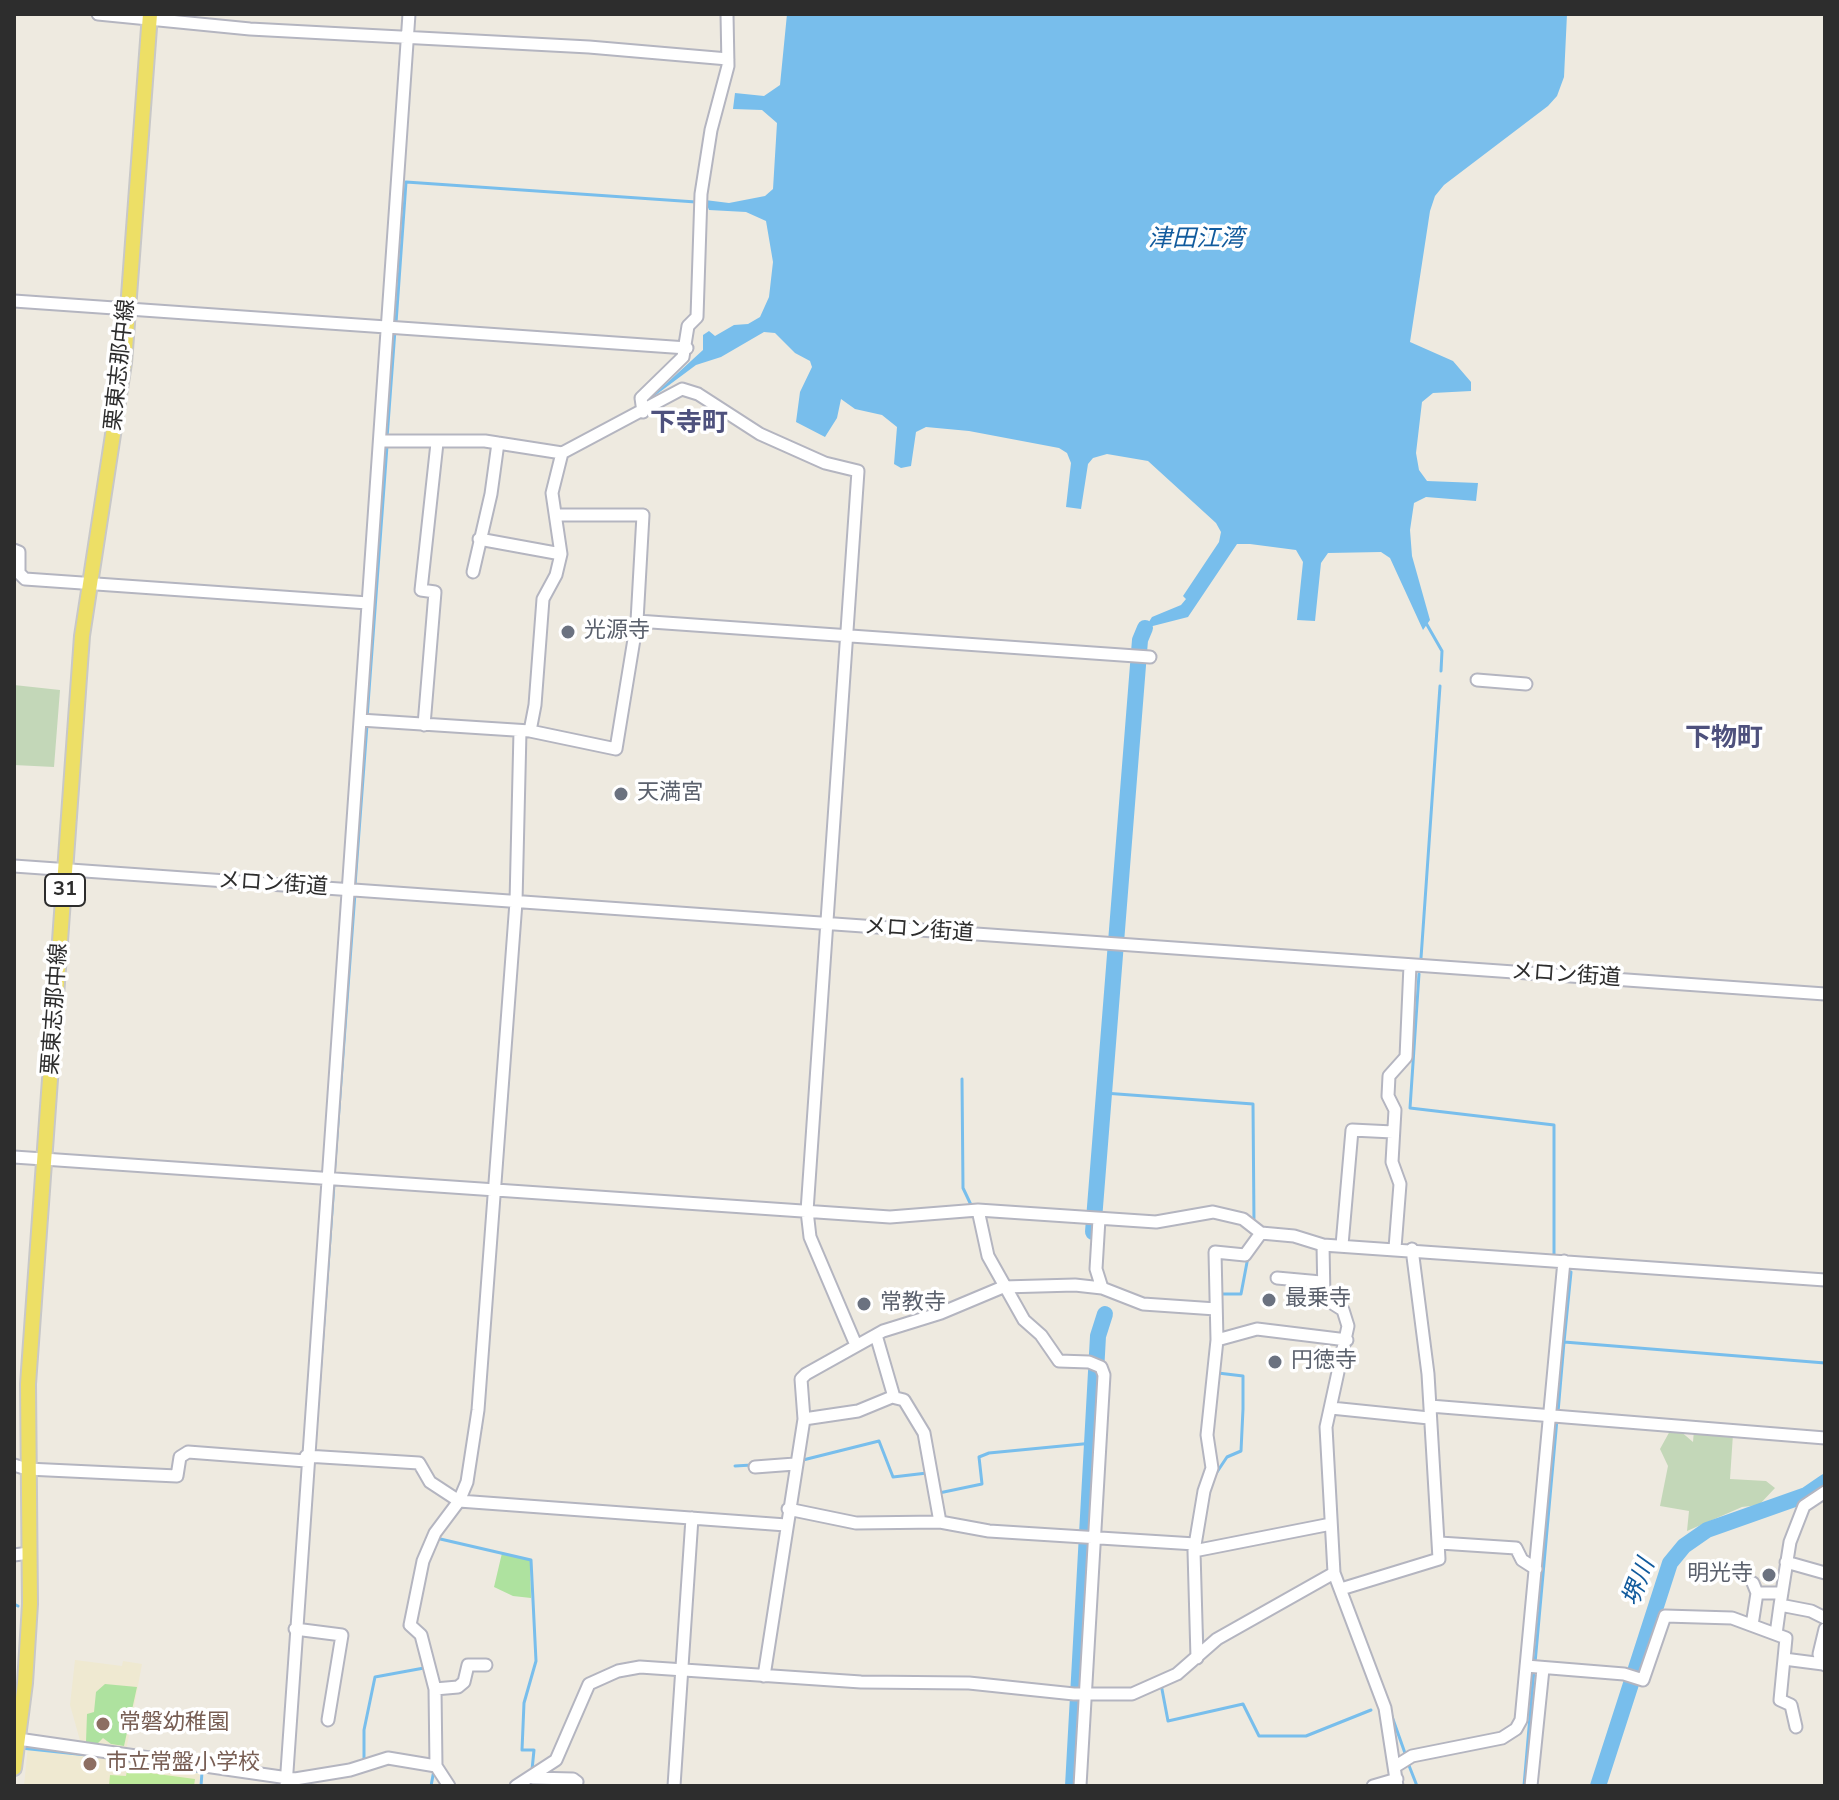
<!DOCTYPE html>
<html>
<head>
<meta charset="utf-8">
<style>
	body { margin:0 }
	#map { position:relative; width:1839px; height:1800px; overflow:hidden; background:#eeeae0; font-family:"Nunito Sans",sans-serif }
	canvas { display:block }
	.frame { position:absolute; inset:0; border:16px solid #2d2d2d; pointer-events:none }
</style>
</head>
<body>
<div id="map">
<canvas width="1839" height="1800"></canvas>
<div class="frame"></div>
</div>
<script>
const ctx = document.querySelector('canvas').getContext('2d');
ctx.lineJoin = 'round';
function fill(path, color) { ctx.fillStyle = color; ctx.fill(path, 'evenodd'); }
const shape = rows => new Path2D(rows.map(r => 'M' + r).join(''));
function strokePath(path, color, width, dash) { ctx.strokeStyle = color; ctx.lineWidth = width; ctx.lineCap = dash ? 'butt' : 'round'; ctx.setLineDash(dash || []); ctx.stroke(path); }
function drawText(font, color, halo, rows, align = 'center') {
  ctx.font = font + ' "Nunito Sans","Noto Sans JP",sans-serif'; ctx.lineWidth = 7; ctx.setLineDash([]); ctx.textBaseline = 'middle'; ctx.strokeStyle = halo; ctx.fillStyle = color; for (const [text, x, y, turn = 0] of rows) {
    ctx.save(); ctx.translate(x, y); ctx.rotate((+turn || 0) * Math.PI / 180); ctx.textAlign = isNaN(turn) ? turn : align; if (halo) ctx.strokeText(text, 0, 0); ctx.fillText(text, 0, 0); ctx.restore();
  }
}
fill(shape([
	[75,1660,122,1666,123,1661,142,1664,126,1751,81,1744,70,1705],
	[28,1746,200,1771,199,1786,24,1786]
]), '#efe9d1');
fill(shape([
	[502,1553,530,1560,531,1598,513,1596,494,1587],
	[105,1684,137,1687,124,1746,111,1744,103,1738,97,1744,86,1742,87,1714,94,1712,96,1692]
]), '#aee29f');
fill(shape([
	[14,685,60,690,54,767,14,765],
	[1671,1429,1679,1430,1693,1442,1694,1430,1733,1434,1730,1479,1766,1481,1775,1488,1759,1505,1742,1507,1687,1531,1689,1511,1660,1506,1668,1466,1660,1449]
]), '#c3d7b8');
fill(shape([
	[127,1770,195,1779,194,1786,109,1786,110,1775,126,1776]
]), '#bee99b');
fill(shape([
	[787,14,1567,14,1564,77,1557,96,1548,106,1444,185,1435,196,1430,211,1410,342,1453,361,1471,382,1471,391,1433,393,1422,402,1416,453,1419,470,1427,481,1478,483,1476,501,1426,497,1414,503,1410,530,1412,556,1430,620,1423,630,1390,558,1381,552,1328,553,1321,563,1315,621,1297,620,1303,562,1296,550,1250,544,1237,544,1188,617,1145,628,1152,617,1181,605,1186,599,1183,596,1219,542,1221,532,1216,523,1148,461,1107,454,1093,458,1088,464,1081,509,1066,507,1071,463,1067,453,1059,448,969,431,926,427,916,432,911,466,901,468,894,464,897,427,882,415,855,409,841,399,837,418,825,437,796,422,800,392,812,367,810,361,795,353,775,333,764,332,721,357,696,365,645,403,703,350,703,335,709,331,715,336,734,325,748,324,760,317,769,297,773,262,766,221,746,212,709,210,705,200,729,203,765,196,773,189,777,123,762,110,733,109,735,93,764,96,780,85]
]), '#78beec');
strokePath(shape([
	[396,323,406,182,696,202],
	[387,438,395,330],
	[1426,623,1442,651,1441,671],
	[367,718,387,446],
	[355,885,367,725],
	[1421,958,1440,686],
	[1419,974,1410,1108,1554,1125,1554,1257],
	[962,1079,963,1188,972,1207],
	[1104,1093,1253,1104,1254,1224],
	[334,1176,355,893],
	[500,1186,508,1082],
	[1219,1294,1241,1294,1248,1257],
	[1564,1342,1571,1272],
	[1419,1345,1422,1369],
	[1337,1399,1342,1379],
	[1558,1412,1564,1342,1825,1363],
	[481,1428,483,1408],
	[1426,1432,1429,1472],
	[315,1444,334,1184],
	[799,1461,879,1441,893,1477,927,1473],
	[735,1466,752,1465],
	[1215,1475,1227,1457,1241,1451,1243,1409,1243,1376,1218,1373],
	[939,1493,982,1484,979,1457,989,1453,1093,1443],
	[436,1538,531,1560,536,1661,524,1703,522,1750,534,1750,532,1770],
	[14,1604,18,1606],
	[1201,1624,1203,1644],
	[418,1645,426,1672],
	[1367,1646,1406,1756],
	[1535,1663,1557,1419],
	[1161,1684,1168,1721,1243,1704,1259,1736,1306,1736,1371,1710],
	[21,1748,96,1756],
	[112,1758,202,1772,201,1786],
	[364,1761,364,1730,375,1677,424,1668],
	[1408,1763,1417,1786],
	[431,1786,434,1770],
	[1524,1786,1534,1670]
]), '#78beec', 3);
strokePath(shape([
	[1093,1232,1140,640,1145,628],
	[1073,1786,1098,1336,1105,1314],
	[1598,1786,1670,1563,1684,1546,1707,1530,1806,1495,1825,1482]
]), '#78beec', 16);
const minor = shape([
	[98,14,250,29,589,47,728,59],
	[14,301,687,348],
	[643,412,641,398,683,357,688,326,697,317,701,194,711,130,728,66,727,14],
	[380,441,485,441,562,453,682,389,698,394,760,434,825,463,858,471,807,1211,810,1237,856,1345],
	[479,539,561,554],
	[14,550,19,552,19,573,25,579,368,603],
	[473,572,491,494,498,443],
	[637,621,1150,657],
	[1477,680,1526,684],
	[360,720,530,731,616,749,637,621,643,515,557,515],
	[424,725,435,592,421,590,437,443],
	[530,731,535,705,543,599,556,575,561,554,552,493,562,453],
	[14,866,1825,994],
	[14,1157,890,1217,978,1210,1156,1222,1213,1212,1243,1219,1261,1233,1294,1236,1323,1245,1825,1280],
	[978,1210,988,1256,1024,1320,1041,1335,1059,1361,1089,1362,1101,1367,1104,1375,1080,1786],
	[1099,1219,1096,1269,1102,1288],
	[1323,1245,1324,1298,1343,1310,1348,1326,1326,1427,1334,1573,1385,1708,1397,1786],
	[1342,1245,1352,1130,1393,1132],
	[1395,1248,1400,1184,1392,1162,1395,1110,1388,1096,1389,1076,1406,1057,1410,965],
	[1277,1278,1321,1282],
	[876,1335,894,1397],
	[1217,1340,1257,1329,1347,1340],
	[1430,1406,1825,1438],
	[1331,1408,1429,1418],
	[804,1419,858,1411,892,1397,904,1400,924,1433,940,1522],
	[306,1456,419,1463,430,1482,459,1501,786,1525],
	[14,1465,27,1469,177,1476,180,1457,188,1452,306,1461],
	[755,1467,795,1464],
	[1825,1492,1804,1506,1790,1542,1780,1605,1811,1611,1825,1618],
	[788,1509,856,1523,940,1522,989,1531,1195,1544],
	[1440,1543,1516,1548,1522,1560,1536,1569],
	[1194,1551,1331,1524],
	[14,1555,29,1553],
	[1786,1562,1825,1573],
	[1341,1589,1439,1559,1428,1374,1412,1249],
	[1757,1593,1782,1593],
	[1752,1625,1757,1593,1753,1583],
	[295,1629,342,1635,328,1720],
	[1825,1629,1819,1654,1825,1665],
	[1776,1634,1780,1605],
	[1197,1658,1194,1551,1204,1491,1212,1468,1207,1435,1217,1340,1215,1252,1245,1255,1261,1233],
	[1784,1659,1823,1664],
	[1526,1666,1624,1674,1643,1680,1665,1616,1732,1618,1786,1638,1780,1700,1791,1705,1796,1727],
	[764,1676,804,1419,801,1379,806,1374,883,1331,941,1313,1003,1287,1075,1285,1102,1288,1143,1304,1216,1309],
	[435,1689,458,1687,464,1682,468,1665,486,1665],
	[18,1739,295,1779,350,1770,388,1758,436,1766],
	[1396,1766,1412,1756,1502,1738,1516,1729,1521,1720,1564,1261],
	[533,1778,573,1779,577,1782,576,1786],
	[286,1786,409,14],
	[449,1786,436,1766,435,1689,421,1635,410,1625,423,1561,435,1533,459,1501,467,1482,478,1410,516,902,520,731],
	[516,1786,556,1760,589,1684,618,1671,640,1667,861,1682,969,1683,1074,1694,1132,1694,1177,1674,1217,1639,1334,1573],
	[674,1786,692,1518],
	[1373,1786,1397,1779],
	[1531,1786,1543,1669]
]);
const major = shape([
	[14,1768,25,1683,30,1604,28,1384,82,636,124,363,150,14]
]);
strokePath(minor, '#b4b5c0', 15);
strokePath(major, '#c8c8c8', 18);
strokePath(minor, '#fff', 11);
strokePath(major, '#eddf66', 14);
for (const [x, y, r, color] of [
	[568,632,8,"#6b7280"],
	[621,794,8,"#6b7280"],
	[1269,1300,8,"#6b7280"],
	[864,1304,8,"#6b7280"],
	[1275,1362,8,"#6b7280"],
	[1769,1575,8,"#6b7280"],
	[103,1724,8,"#8d6e63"],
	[90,1764,8,"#8d6e63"]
]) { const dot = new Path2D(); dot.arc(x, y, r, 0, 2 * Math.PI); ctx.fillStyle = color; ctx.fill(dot); strokePath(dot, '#fff', 3); }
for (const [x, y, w] of [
	[65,890,40]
]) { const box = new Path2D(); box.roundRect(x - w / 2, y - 16, w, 32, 6); ctx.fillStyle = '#fff'; ctx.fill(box); strokePath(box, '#2d2d2d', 2); }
drawText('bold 20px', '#2d2d2d', null, [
	["31",65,890]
]);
drawText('22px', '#2d2d2d', '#fff', [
	["栗東志那中線",121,365,-84],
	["メロン街道",273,885,4],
	["メロン街道",919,931,4],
	["メロン街道",1566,976,4],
	["栗東志那中線",56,1009,-86]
]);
drawText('22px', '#5b616d', '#fff', [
	["光源寺",584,632],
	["天満宮",637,794],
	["最乗寺",1285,1300],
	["常教寺",880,1304],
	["円徳寺",1291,1362],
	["明光寺",1753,1575,"right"]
], 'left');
drawText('22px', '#785e54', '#fff', [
	["常磐幼稚園",119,1724],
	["市立常盤小学校",106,1764]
], 'left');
drawText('italic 24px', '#125b9d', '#fff', [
	["津田江湾",1196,240],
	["堺川",1640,1583,-69]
]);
drawText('bold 26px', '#4e517d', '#fff', [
	["下寺町",689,425],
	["下物町",1724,740]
]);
</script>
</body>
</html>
